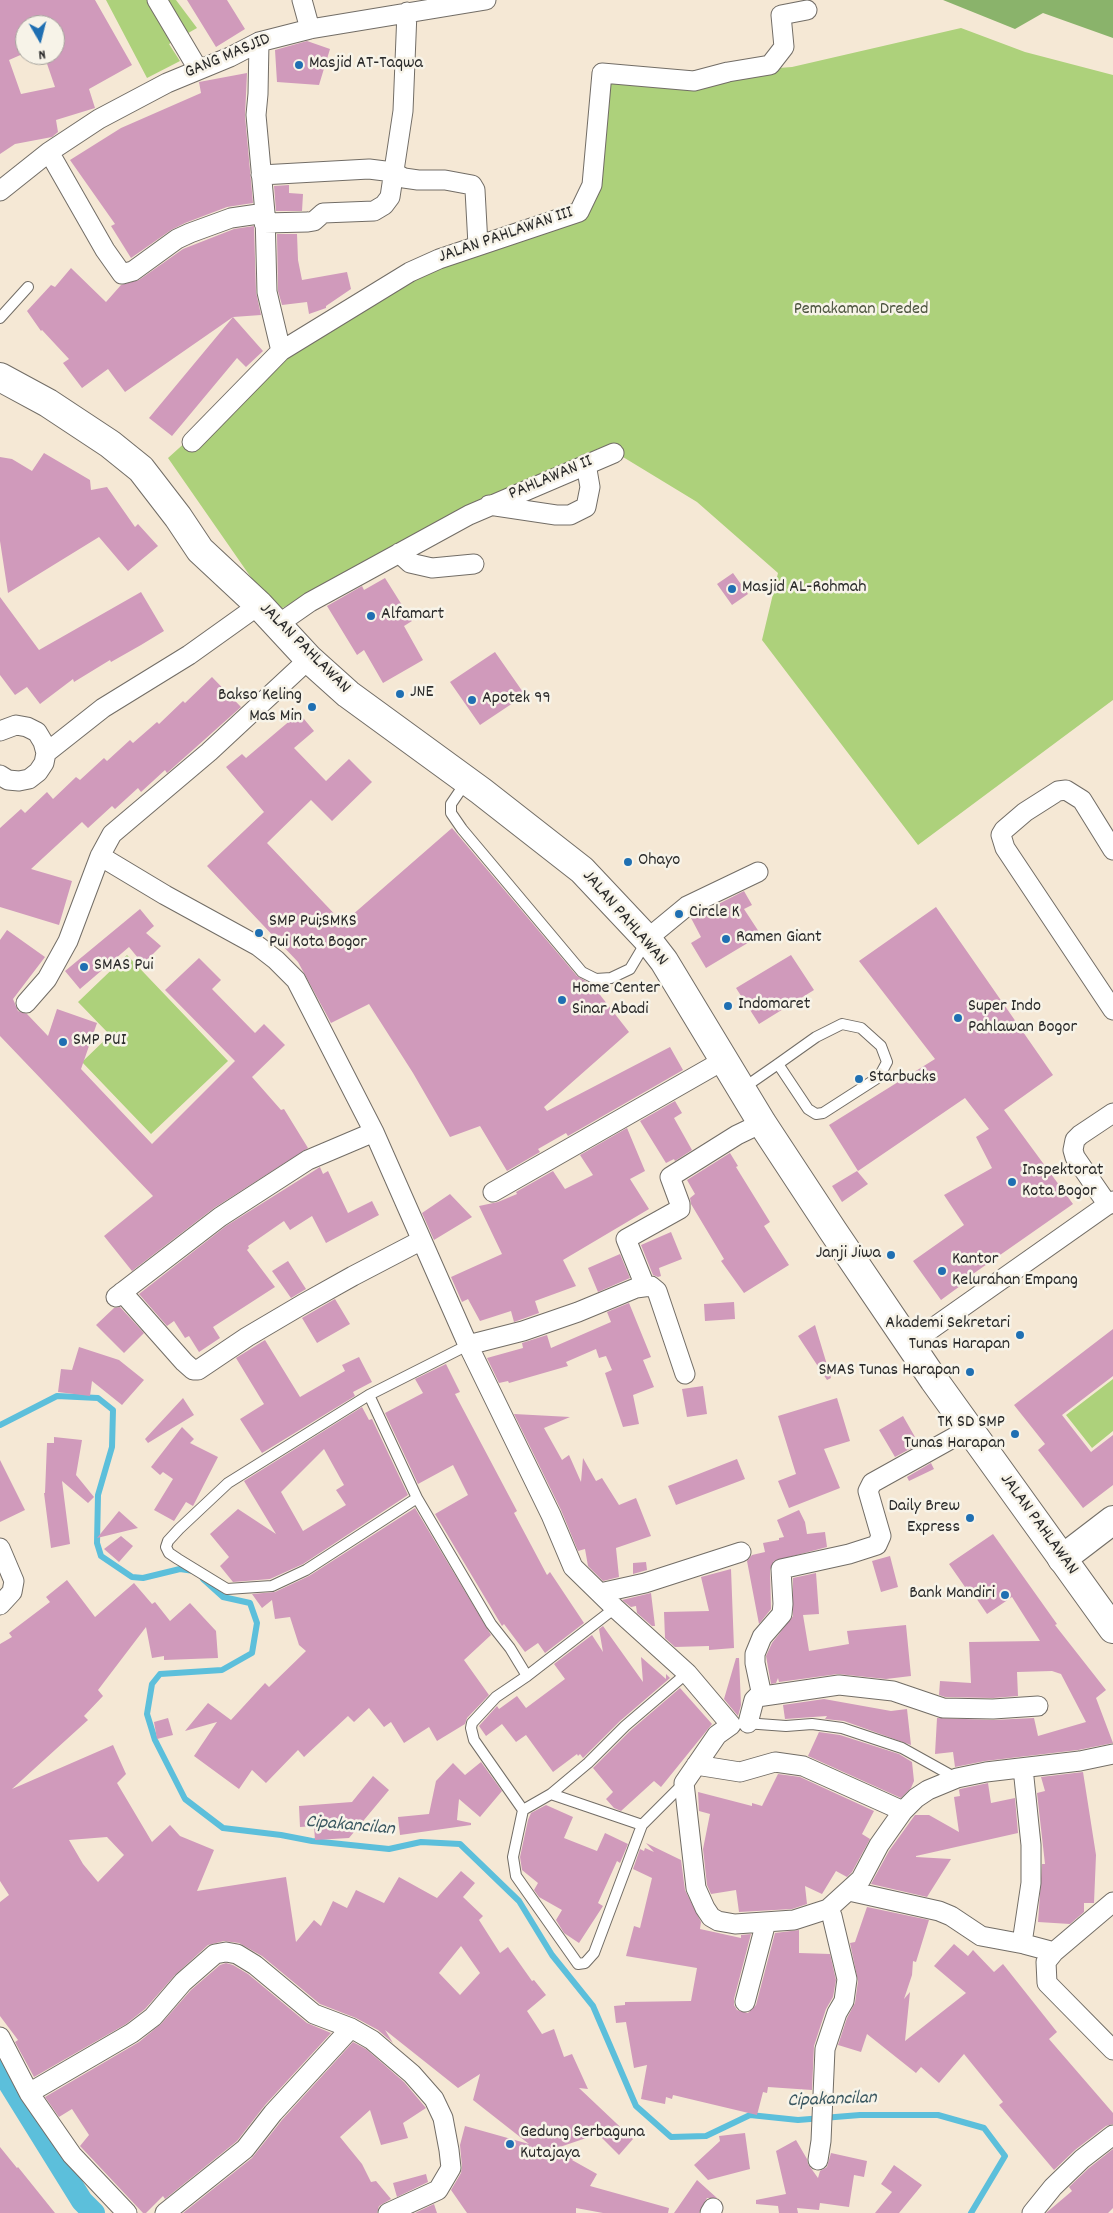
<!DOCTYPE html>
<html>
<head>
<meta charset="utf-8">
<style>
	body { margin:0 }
	#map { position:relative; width:1113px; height:2213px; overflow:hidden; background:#f5e8d5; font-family:Dekko,sans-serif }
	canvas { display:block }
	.north { position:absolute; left:15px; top:15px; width:50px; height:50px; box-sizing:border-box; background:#f7f3e8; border:1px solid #a5a39c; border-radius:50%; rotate:172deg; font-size:14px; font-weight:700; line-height:20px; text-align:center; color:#2b2b2b }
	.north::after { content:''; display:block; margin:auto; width:18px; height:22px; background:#1f6fb2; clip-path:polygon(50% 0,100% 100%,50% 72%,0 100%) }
</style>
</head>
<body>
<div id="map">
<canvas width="1113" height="2213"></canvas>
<div class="north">N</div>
</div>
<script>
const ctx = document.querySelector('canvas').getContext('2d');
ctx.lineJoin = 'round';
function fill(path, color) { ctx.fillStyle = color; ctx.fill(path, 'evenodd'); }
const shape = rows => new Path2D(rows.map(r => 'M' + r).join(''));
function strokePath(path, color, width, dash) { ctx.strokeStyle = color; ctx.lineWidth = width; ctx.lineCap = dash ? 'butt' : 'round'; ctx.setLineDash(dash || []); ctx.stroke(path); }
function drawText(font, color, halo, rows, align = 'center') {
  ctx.font = font + ' Dekko,sans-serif'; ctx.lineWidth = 5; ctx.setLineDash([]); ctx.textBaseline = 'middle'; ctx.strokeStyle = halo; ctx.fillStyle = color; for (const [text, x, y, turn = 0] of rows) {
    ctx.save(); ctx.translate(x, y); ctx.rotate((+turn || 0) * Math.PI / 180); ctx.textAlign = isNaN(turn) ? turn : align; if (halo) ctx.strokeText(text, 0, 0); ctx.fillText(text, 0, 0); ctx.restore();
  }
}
fill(shape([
	[106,0,176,0,197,28,169,44,180,61,147,78],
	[961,28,1025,52,1113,75,1113,700,918,845,762,640,778,573,697,502,623,457,477,504,275,612,168,458,319,322,453,248,580,211,597,70,699,74,792,67],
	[127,955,228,1061,151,1134,82,1062,110,1035,78,1002],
	[1113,1379,1113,1431,1092,1448,1066,1415]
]), '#add17b');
fill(shape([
	[943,0,1113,0,1113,38,1043,13,1015,29]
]), '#8ab36b');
strokePath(shape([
	[0,1425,57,1396,98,1398,113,1410,112,1447,98,1495,97,1543,101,1556,132,1577,143,1578,180,1569,194,1571],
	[203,1579,223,1597,250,1603,257,1623,252,1653,222,1670,160,1674,152,1684,147,1714,155,1740,185,1799,223,1828,281,1835,312,1841,389,1849,421,1842,460,1844,519,1901,552,1955,593,2006,636,2106,671,2137,706,2136,750,2115,798,2120,860,2115,938,2115,984,2128,1005,2156,971,2213]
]), '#5cbfdb', 6);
strokePath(shape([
	[0,2069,82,2201,94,2213]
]), '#5cbfdb', 22);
fill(shape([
	[0,0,95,0,132,65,89,89,95,108,56,120,58,132,52,137,15,144,0,154],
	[25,25,55,25,55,55,44,55,55,87,21,94,9,60,25,53],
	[187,0,227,0,245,29,216,47],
	[307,41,330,49,319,85,277,82,275,50],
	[247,73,245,116,253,203,227,207,185,223,171,230,131,258,111,226,115,224,70,160,121,128,201,93,199,82],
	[289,185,289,193,303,194,302,211,276,211,274,186],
	[254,226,256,292,261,315,233,317,125,392,108,369,82,388,63,363,69,359,42,330,41,331,27,311,51,285,55,287,71,268,106,302,121,285,139,280,183,249,234,229],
	[277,234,297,234,298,260,302,280,347,272,351,289,326,306,326,308,309,314,307,302,282,305,278,291],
	[233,317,263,351,246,367,237,358,172,436,149,418],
	[44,453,90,480,91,490,107,487,135,527,138,524,158,546,128,571,99,537,8,593,0,541,0,457,12,459,32,471],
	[733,573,748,594,732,605,717,584],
	[385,578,412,621,404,626,423,660,383,683,364,650,357,655,327,606,362,586,364,590],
	[141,592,164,631,141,645,111,662,110,660,74,682,73,679,40,704,27,687,15,695,0,675,0,597,39,650],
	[495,652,525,695,480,725,450,682],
	[212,677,241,707,167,773,165,770,141,792,138,788,115,809,112,806,88,828,82,822,31,869,72,881,59,925,0,907,0,828,21,809,25,813,47,792,53,799,76,777,80,780,104,758,107,761,130,740,133,743,157,722,159,724,183,701,185,703],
	[299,713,314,731,294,748,326,781,349,759,372,782,332,821,311,800,267,843,343,923,452,828,577,976,591,984,597,991,629,1032,544,1107,547,1111,670,1047,683,1070,568,1136,566,1133,538,1149,540,1152,507,1171,480,1126,450,1137,413,1073,369,1004,331,1023,298,962,207,866,264,812,226,767,242,754,246,758],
	[744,891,752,905,744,909,761,935,706,968,691,943,701,937,691,918],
	[936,907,1053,1075,1004,1110,1073,1204,970,1276,971,1278,941,1300,913,1261,964,1225,944,1195,992,1168,976,1137,989,1129,965,1098,858,1171,829,1125,935,1059,859,961],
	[140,909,154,926,146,933,161,946,143,964,129,947,80,989,65,971],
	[7,930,45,957,13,999,18,1011,27,1014,48,1036,57,1009,97,1023,81,1069,152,1144,235,1061,165,990,199,958,221,980,212,989,255,1033,264,1024,285,1045,252,1077,281,1110,284,1109,308,1148,214,1208,132,1271,104,1236,153,1196,0,1036,0,940],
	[791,955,814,990,759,1024,736,988],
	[675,1101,682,1113,674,1118,692,1150,675,1161,674,1159,666,1163,640,1121],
	[627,1128,645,1171,630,1179,649,1209,563,1260,576,1286,535,1301,539,1313,514,1322,511,1311,480,1321,468,1299,462,1302,451,1277,502,1254,479,1206,498,1202,517,1194,516,1192,553,1171,565,1189,593,1175,580,1155],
	[730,1153,738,1166,736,1167,770,1222,764,1226,789,1265,744,1293,721,1261,724,1259,691,1204,690,1198,695,1194,687,1180],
	[320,1167,323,1174,328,1171,348,1213,372,1201,379,1215,326,1243,312,1216,290,1230,284,1221,248,1246,249,1248,247,1250,275,1287,213,1327,220,1338,199,1352,189,1336,185,1338,174,1321,167,1326,139,1294,226,1226],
	[857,1171,868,1184,842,1202,832,1186],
	[450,1194,472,1217,434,1240,422,1213],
	[671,1232,682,1259,659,1268,661,1276,658,1277,653,1275,641,1245],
	[620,1254,630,1278,598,1292,588,1268],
	[288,1261,306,1289,291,1298,272,1271],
	[335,1299,350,1324,317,1343,302,1318],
	[734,1302,735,1319,705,1321,704,1304],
	[629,1303,651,1357,643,1360,654,1387,633,1395,639,1424,623,1427,605,1373,612,1370,606,1356,599,1358,596,1349,566,1362,568,1366,509,1383,508,1381,499,1383,487,1358,523,1348,522,1343,547,1335,551,1348,611,1322,607,1312],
	[120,1307,144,1333,124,1353,96,1325,114,1308],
	[815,1325,831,1378,827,1380,798,1336],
	[1113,1329,1113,1376,1062,1415,1091,1452,1113,1435,1113,1485,1083,1508,1038,1450,1045,1444,1014,1405],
	[265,1340,300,1397,345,1371,342,1365,359,1357,372,1382,353,1392,355,1396,262,1453,240,1419,264,1404,236,1358],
	[79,1347,119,1360,144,1380,122,1405,92,1381,90,1396,58,1392,61,1369,72,1370],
	[446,1364,460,1392,455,1394,517,1511,514,1513,547,1575,550,1572,584,1623,545,1653,538,1643,525,1652,504,1624,502,1626,435,1514,468,1495,453,1465,418,1484,385,1413,423,1393,415,1379],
	[703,1386,707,1414,687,1417,682,1389],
	[183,1398,194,1415,148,1443,145,1439],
	[837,1398,850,1441,824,1449,840,1488,789,1508,778,1481,796,1474,778,1416],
	[362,1407,369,1420,372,1419,408,1495,303,1564,270,1579,233,1582,220,1566,229,1557,210,1534,238,1509,276,1534,244,1481],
	[324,1449,344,1485,336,1490,346,1505,303,1531,281,1492],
	[514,1414,570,1417,544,1428,562,1460,569,1455,581,1482,583,1458,596,1481,602,1478,619,1505,636,1498,651,1536,616,1548,619,1577,603,1581,588,1566,585,1549,578,1551,561,1510],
	[903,1416,919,1444,895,1457,879,1430],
	[182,1427,194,1439,190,1443,218,1457,193,1506,186,1502,174,1521,154,1510,173,1479,163,1472,160,1475,151,1467],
	[54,1437,82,1440,76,1475,94,1497,88,1503,62,1481,70,1544,51,1548,44,1493,45,1493,47,1443,54,1443],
	[737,1459,745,1479,676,1505,668,1486],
	[0,1460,25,1510,0,1522],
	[931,1463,934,1469,909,1481,907,1477],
	[415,1508,491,1635,464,1660,489,1695,467,1718,465,1724,437,1741,429,1727,404,1743,391,1722,384,1727,369,1708,354,1722,348,1716,304,1757,298,1750,266,1783,252,1770,239,1789,194,1756,217,1722,185,1731,208,1703,231,1720,265,1683,269,1687,306,1651,299,1645,290,1617,275,1619,272,1600,262,1608,252,1594,275,1592,309,1576],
	[799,1510,805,1522,807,1534,825,1532,827,1547,774,1561,770,1570,771,1609,759,1624,747,1561,752,1555,765,1552,763,1543,779,1540,779,1538,784,1537,777,1520],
	[119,1511,138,1528,97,1538],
	[993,1534,1047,1610,1057,1624,1055,1625,1106,1690,1096,1698,1113,1743,1078,1750,985,1761,955,1767,953,1752,935,1754,937,1718,993,1720,1034,1718,1038,1736,1086,1722,1061,1674,1052,1671,1017,1672,1018,1696,993,1698,945,1697,939,1695,940,1681,971,1683,969,1642,1040,1641,1012,1597,987,1614,974,1595,972,1597,949,1564],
	[121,1536,133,1546,119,1562,104,1549],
	[890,1556,898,1587,881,1592,872,1561],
	[646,1562,647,1570,633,1574,633,1563],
	[731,1569,734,1648,709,1650,709,1646,675,1647,665,1638,664,1612,709,1611,701,1577],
	[816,1573,819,1614,803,1615,809,1651,849,1644,847,1631,906,1625,911,1676,886,1679,838,1674,779,1682,778,1678,776,1683,771,1684,766,1656,772,1643,793,1616,793,1578],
	[67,1580,95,1617,134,1583,152,1604,155,1602,170,1621,190,1603,216,1631,218,1658,164,1660,164,1656,152,1658,146,1627,98,1690,103,1696,84,1716,88,1720,12,1789,113,1745,126,1774,117,1783,152,1842,170,1825,180,1836,214,1850,197,1891,286,1877,296,1942,314,1920,321,1926,333,1901,347,1908,356,1890,384,1903,399,1877,437,1898,461,1871,475,1883,463,1897,483,1916,479,1920,500,1953,508,1947,532,1981,534,1980,546,1995,527,2011,542,2034,554,2029,564,2057,572,2054,588,2089,579,2088,633,2139,619,2155,598,2134,551,2150,556,2152,558,2149,573,2159,572,2160,597,2174,590,2186,669,2208,668,2213,603,2213,576,2208,576,2213,467,2213,451,2190,461,2173,462,2167,460,2145,465,2126,529,2144,473,2100,480,2074,458,2088,385,2030,393,2043,378,2030,356,2018,320,2004,262,1956,239,1943,224,1941,208,1945,175,1975,145,2009,126,2024,34,2077,15,2042,18,2040,0,2016,0,1902,9,1895,0,1881,0,1644,12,1637,9,1633,50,1602,46,1597],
	[107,1837,124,1855,98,1882,83,1864,69,1840],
	[461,1946,480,1973,460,1995,439,1973],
	[651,1593,655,1626,652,1626,637,1613,636,1606,631,1607,622,1600],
	[603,1626,643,1682,641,1657,666,1679,666,1674,670,1678,620,1721,583,1758,580,1754,578,1756,577,1754,553,1772,526,1735,516,1742,502,1724,486,1736,479,1726,497,1706,499,1709,517,1696,526,1708,565,1679,554,1664,592,1635,603,1652,599,1629],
	[736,1658,739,1658,741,1705,738,1716,724,1699],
	[680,1688,712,1724,661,1787,654,1781,621,1811,614,1808,606,1799,613,1792,593,1768,630,1731],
	[824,1699,891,1711,907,1709,911,1745,844,1721,825,1719,827,1716,785,1719,783,1705],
	[168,1718,173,1735,157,1739,154,1722],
	[819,1732,840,1735,899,1754,912,1762,914,1781,911,1788,901,1798,808,1756],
	[481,1762,502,1791,480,1817,459,1799,457,1820,471,1823,471,1825,400,1835,398,1817,429,1814,436,1781,453,1763,465,1775],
	[1083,1772,1096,1855,1094,1903,1084,1903,1084,1912,1070,1924,1038,1922,1042,1864,1045,1864,1037,1793,1045,1791,1041,1777],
	[778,1774,800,1777,874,1811,862,1834,870,1839,852,1872,847,1877,836,1871,822,1894,805,1886,807,1904,792,1909,739,1912,736,1890,711,1894,707,1885,703,1849,710,1814,699,1811,698,1792,752,1806,752,1803,762,1806],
	[373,1776,389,1790,349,1838,315,1840,314,1826,300,1827,299,1806,352,1802],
	[988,1783,991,1803,1015,1798,1018,1833,916,1856,916,1857,951,1859,927,1897,871,1884,889,1851,915,1815,929,1815,959,1832,954,1797,960,1796,959,1790,960,1789],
	[546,1805,573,1817,564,1838,597,1851,605,1833,628,1844,620,1863,617,1861,598,1903,603,1906,579,1943,564,1933,556,1920,562,1910,539,1897,534,1890,538,1883,522,1870,520,1857,528,1820,531,1813],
	[646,1843,681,1860,685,1890,701,1922,700,1929,741,1938,741,1935,751,1934,734,1999,734,2005,737,2010,748,2013,756,2005,775,1933,799,1930,799,1953,830,1954,836,1980,833,1997,826,2009,814,2046,812,2090,768,2087,767,2093,763,2092,757,2115,673,2095,672,2099,666,2097,665,2104,641,2099,647,2065,634,2068,626,2022,616,2023,614,2006,625,2005,625,2002,691,2001,697,1968,626,1956,634,1926,640,1928,652,1878,633,1869,640,1849,644,1851,645,1848,654,1852],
	[867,1907,929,1920,916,1962,913,1961,912,1975,904,1999,910,1992,905,2041,966,1993,934,1966,954,1944,968,1956,973,1950,994,1972,1003,1964,1057,2032,1049,2039,1113,2113,1113,2124,1106,2126,1075,2150,1054,2170,999,2105,1003,2102,964,2054,939,2083,921,2067,916,2073,867,2034,861,2052,838,2045,847,2018,855,2003,858,1981,850,1943,855,1942],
	[226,1963,233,1965,248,1974,307,2023,331,2033,265,2105,237,2141,165,2199,163,2196,146,2213,143,2213,80,2146,89,2135,72,2109,59,2117,45,2097,139,2042,161,2024,191,1990,220,1965],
	[353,2042,366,2049,404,2082,426,2108,403,2123,408,2138,381,2145,370,2110,340,2137,362,2164,371,2182,376,2181,391,2199,379,2206,377,2213,183,2213,252,2158,282,2120],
	[745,2133,750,2169,708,2180,694,2165,720,2141,719,2136],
	[796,2140,807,2159,808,2164,818,2178,820,2171,827,2167,831,2153,867,2161,864,2177,854,2175,849,2207,820,2203,819,2210,797,2208,798,2213,779,2213,778,2206,756,2204,756,2200,786,2194,776,2151],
	[0,2147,17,2168,18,2167,55,2213,0,2213],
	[1113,2149,1113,2208,1108,2213,1046,2213,1072,2191,1069,2187,1089,2168],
	[894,2165,922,2185,899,2213,875,2213,892,2192,881,2184],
	[426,2174,428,2182,397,2197,393,2183],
	[697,2180,717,2198,707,2198,699,2213,674,2213],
	[434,2204,437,2213,415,2213]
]), '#d09abb');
const lane = shape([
	[0,318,28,287],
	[466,782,451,804,451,813,462,829,582,972,596,979,611,978,630,969,646,942],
	[742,1089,778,1064,816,1037,842,1024,861,1028,881,1046,887,1062,879,1077,823,1113,816,1114,808,1109,778,1064],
	[369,1395,417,1498,491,1624,510,1648,527,1676],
	[417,1498,306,1570,272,1586,227,1589,178,1559,169,1553,166,1547,168,1541,179,1529,228,1483,369,1395,468,1345],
	[745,1723,786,1726,812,1724,842,1728,902,1748,956,1778],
	[551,1794,642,1825,684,1783],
	[523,1810,474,1740,471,1728,472,1723,496,1697,527,1676,615,1608],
	[642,1825,594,1953,585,1963,578,1964,516,1876,513,1857,523,1810,551,1794,588,1763,625,1726,687,1673]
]);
const street = shape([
	[157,0,198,69],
	[302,0,310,29],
	[259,42,258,94,256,115,265,213,267,292,281,351],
	[49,152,105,250,122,274,133,271,177,239,190,233,231,218,265,213],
	[261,175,369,169,393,172,404,178,418,180,445,180,472,185,475,190,478,245],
	[0,191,49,152,99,119,167,83,230,57,259,42,310,29,486,0],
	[264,223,308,222,314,221,323,213,374,211,384,205,390,197,403,111,407,12],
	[192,442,281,351,410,272,439,259,579,212,592,185,602,73,694,81,728,72,770,65,784,47,781,15,807,10],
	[489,505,556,515,570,515,586,507,590,487,586,464],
	[399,553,410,563,432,568,474,564],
	[277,625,310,602,469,515,614,453],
	[0,731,16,725,27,727,37,732,43,742,46,753,44,763,38,772,29,779,19,781,8,780,0,775],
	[46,753,103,708,189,655,259,605],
	[1113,850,1082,800,1066,790,1058,791,1025,812,1004,830,1001,835,1005,848,1113,1010],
	[100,856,165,895,258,946,276,960,296,980,374,1132,468,1345,551,1515,573,1567,615,1608,687,1673,731,1725,717,1735,684,1783,696,1888,705,1908,711,1917,718,1921,735,1924,794,1920,828,1909,861,1879,879,1845,903,1811,916,1798,928,1790,957,1778,986,1772,1080,1761,1113,1754],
	[647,939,687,906,758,872],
	[26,1003,47,979,68,941,100,856,112,834,209,752,309,659],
	[493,1192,724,1060],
	[1108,1205,1075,1157,1073,1150,1075,1140,1080,1135,1113,1113],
	[645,1286,626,1239,680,1209,680,1204,670,1177,737,1135,762,1123],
	[122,1292,184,1362,193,1370,198,1370,247,1337,303,1304,353,1276,420,1241],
	[116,1297,220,1217,308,1160,374,1132],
	[910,1344,1113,1201],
	[468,1345,523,1331,578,1312,636,1288,651,1286,657,1291,685,1374],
	[0,1548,14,1581,12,1592,0,1605],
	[600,1593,645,1583,741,1552],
	[762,1696,755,1663,755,1654,762,1637,782,1614,783,1604,781,1569,849,1554,877,1545,881,1536,868,1491,872,1483,969,1429],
	[748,1723,754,1700,757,1697,839,1685,893,1691,943,1708,993,1709,1038,1706],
	[696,1765,740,1772,775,1762,803,1766,903,1811],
	[849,1891,939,1911,951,1916,981,1936,1024,1944,1054,1952],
	[1113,1902,1054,1952,1046,1962,1047,1983,1113,2050],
	[1022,1943,1031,1883,1031,1845,1023,1768],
	[745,2002,766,1922],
	[0,2037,29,2093,72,2155,127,2213],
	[29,2093,132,2033,153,2017,183,1982,215,1954,226,1952,237,1954,255,1965,314,2014,351,2028,372,2040,412,2074,434,2099,443,2118,449,2150,451,2168,438,2190,388,2213],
	[818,2160,821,2141,825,2049,837,2013,844,2001,847,1979,832,1916,828,1909],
	[165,2213,245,2149,273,2113,351,2028],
	[710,2213,713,2208],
	[1032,2213,1053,2187,1082,2159,1113,2135]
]);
const secondary = shape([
	[1062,1559,1113,1520]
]);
const primary = shape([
	[0,377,48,403,110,444,141,469,178,517,200,550,259,605,309,659,348,694,481,791,582,870,647,939,664,961,762,1123,833,1231,934,1380,1113,1629]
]);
strokePath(lane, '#726d66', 12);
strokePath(street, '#726d66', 21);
strokePath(secondary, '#726d66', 30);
strokePath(primary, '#726d66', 30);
strokePath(lane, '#fff', 10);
strokePath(street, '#fff', 19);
strokePath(secondary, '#fff', 28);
strokePath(primary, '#fff', 28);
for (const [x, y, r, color] of [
	[299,65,5,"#1f6fb2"],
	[732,589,5,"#1f6fb2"],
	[371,616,5,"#1f6fb2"],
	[400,694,5,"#1f6fb2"],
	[472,700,5,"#1f6fb2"],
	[312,707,5,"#1f6fb2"],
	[628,862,5,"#1f6fb2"],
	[679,914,5,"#1f6fb2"],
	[259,933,5,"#1f6fb2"],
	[726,939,5,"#1f6fb2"],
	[84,967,5,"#1f6fb2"],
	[562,1000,5,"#1f6fb2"],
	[728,1006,5,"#1f6fb2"],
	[958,1018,5,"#1f6fb2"],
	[63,1042,5,"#1f6fb2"],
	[859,1079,5,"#1f6fb2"],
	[1012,1182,5,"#1f6fb2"],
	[891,1255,5,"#1f6fb2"],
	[942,1271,5,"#1f6fb2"],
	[1020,1335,5,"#1f6fb2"],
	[970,1372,5,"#1f6fb2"],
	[1015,1434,5,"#1f6fb2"],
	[970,1518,5,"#1f6fb2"],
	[1005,1595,5,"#1f6fb2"],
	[510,2144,5,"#1f6fb2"]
]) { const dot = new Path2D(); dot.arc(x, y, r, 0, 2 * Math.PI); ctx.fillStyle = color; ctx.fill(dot); strokePath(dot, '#f7f3e8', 2); }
drawText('18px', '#2b2b2b', '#f7f3e8', [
	["GANG MASJID",228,57,-23],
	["JALAN PAHLAWAN III",506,236,-19],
	["PAHLAWAN II",551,479,-23],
	["JALAN PAHLAWAN",304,649,45],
	["JALAN PAHLAWAN",624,919,49],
	["JALAN PAHLAWAN",1038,1525,54]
]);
drawText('18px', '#2b2b2b', '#f7f3e8', [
	["Masjid AT-Taqwa",309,65],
	["Masjid AL-Rohmah",742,589],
	["Alfamart",381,616],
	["JNE",410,694],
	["Bakso Keling",302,697,"right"],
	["Mas Min",302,718,"right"],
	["Apotek 99",482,700],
	["Ohayo",638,862],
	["Circle K",689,914],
	["SMP Pui;SMKS",269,923],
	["Pui Kota Bogor",269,944],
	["Ramen Giant",736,939],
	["SMAS Pui",94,967],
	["Home Center",572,990],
	["Sinar Abadi",572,1011],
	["Indomaret",738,1006],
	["Super Indo",968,1008],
	["Pahlawan Bogor",968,1029],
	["SMP PUI",73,1042],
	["Starbucks",869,1079],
	["Inspektorat",1022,1172],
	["Kota Bogor",1022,1193],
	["Janji Jiwa",881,1255,"right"],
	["Kantor",952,1261],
	["Kelurahan Empang",952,1282],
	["Akademi Sekretari",1010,1325,"right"],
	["Tunas Harapan",1010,1346,"right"],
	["SMAS Tunas Harapan",960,1372,"right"],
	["TK SD SMP",1005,1424,"right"],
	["Tunas Harapan",1005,1445,"right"],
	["Daily Brew",960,1508,"right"],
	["Express",960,1529,"right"],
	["Bank Mandiri",995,1595,"right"],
	["Gedung Serbaguna",520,2134],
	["Kutajaya",520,2155]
], 'left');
drawText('18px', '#4c543f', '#f7f3e8', [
	["Pemakaman Dreded",861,311]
]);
drawText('italic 19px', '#3a5760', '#f7f3e8', [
	["Cipakancilan",350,1827,5],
	["Cipakancilan",832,2101,-2]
]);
</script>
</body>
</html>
